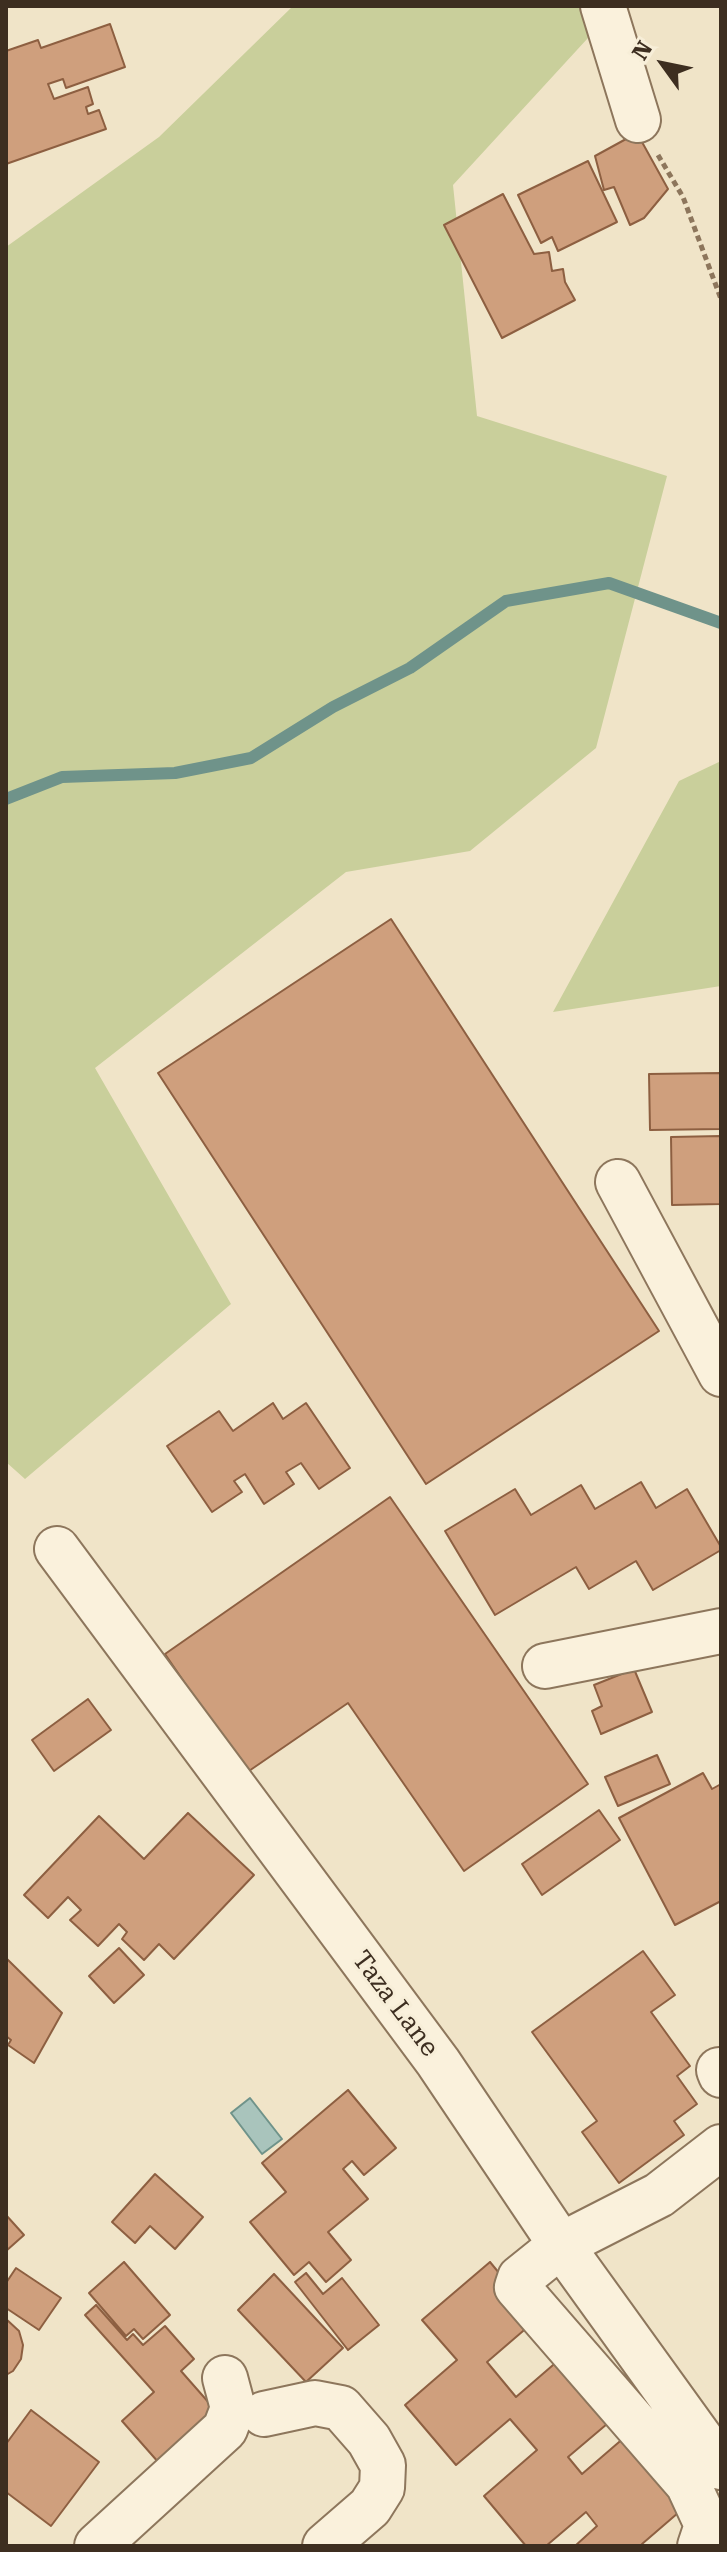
<!DOCTYPE html>
<html>
<head>
<meta charset="utf-8">
<style>
	body { margin:0 }
	#map { position:relative; width:727px; height:2552px; overflow:hidden; background:#f0e4c8; font-family:"Roboto Serif",serif }
	canvas { display:block }
	.frame { position:absolute; inset:0; border:8px solid #3d2e20; pointer-events:none }
	.north { position:absolute; left:623px; top:24px; width:80px; height:80px; -webkit-text-stroke:6px #f7eed8; paint-order:stroke; rotate:303deg; font-size:22px; font-weight:700; line-height:32px; text-align:center; color:#3d2e20 }
	.north::after { content:''; display:block; margin:auto; width:28px; height:36px; background:#3d2e20; clip-path:polygon(50% 0,100% 100%,50% 72%,0 100%) }
</style>
</head>
<body>
<div id="map">
<canvas width="727" height="2552"></canvas>
<div class="frame"></div>
<div class="north">N</div>
</div>
<script>
const ctx = document.querySelector('canvas').getContext('2d');
ctx.lineJoin = 'round';
function fill(path, color) { ctx.fillStyle = color; ctx.fill(path, 'evenodd'); }
const shape = rows => new Path2D(rows.map(r => 'M' + r).join(''));
function strokePath(path, color, width, dash) { ctx.strokeStyle = color; ctx.lineWidth = width; ctx.lineCap = dash ? 'butt' : 'round'; ctx.setLineDash(dash || []); ctx.stroke(path); }
function drawText(font, color, halo, rows, align = 'center') {
  ctx.font = font + ' "Roboto Serif",serif'; ctx.lineWidth = 6; ctx.setLineDash([]); ctx.textBaseline = 'middle'; ctx.strokeStyle = halo; ctx.fillStyle = color; for (const [text, x, y, turn = 0] of rows) {
    ctx.save(); ctx.translate(x, y); ctx.rotate((+turn || 0) * Math.PI / 180); ctx.textAlign = isNaN(turn) ? turn : align; if (halo) ctx.strokeText(text, 0, 0); ctx.fillText(text, 0, 0); ctx.restore();
  }
}
fill(shape([
	[293,6,609,6,610,14,453,185,477,416,667,476,596,748,470,851,346,872,95,1068,231,1304,25,1479,6,1462,6,247,159,137],
	[721,761,721,986,553,1012,679,781]
]), '#c9cf9b');
const water = shape([
	[250,2098,282,2139,262,2154,231,2113,250,2098]
]);
fill(water, '#a9c4bc');
strokePath(water, '#6f938a', 2);
strokePath(shape([
	[6,799,62,777,175,773,251,758,333,707,410,668,506,601,609,583,721,623]
]), '#6f938a', 12);
const building = shape([
	[110,24,125,67,66,88,63,79,48,84,54,99,88,87,93,104,86,107,88,114,99,110,106,129,6,164,6,51,38,40,41,48,110,24],
	[637,133,668,189,644,218,630,225,614,187,604,190,595,156,637,133],
	[588,161,617,222,558,251,552,237,541,243,518,195,588,161],
	[503,194,534,254,549,252,552,271,563,269,565,282,575,300,502,338,444,225,503,194],
	[391,919,659,1331,426,1484,158,1073,391,919],
	[721,1073,721,1129,650,1130,649,1074,721,1073],
	[721,1136,721,1204,672,1205,671,1137,721,1136],
	[273,1403,283,1419,306,1403,350,1468,319,1489,301,1463,286,1472,294,1484,264,1504,245,1474,234,1481,242,1492,212,1512,167,1446,219,1411,233,1431,273,1403],
	[641,1482,656,1508,687,1489,721,1547,721,1550,653,1590,636,1561,589,1589,576,1567,495,1615,445,1531,515,1489,531,1515,581,1485,595,1509,641,1482],
	[390,1497,588,1784,464,1871,348,1703,246,1773,165,1654,390,1497],
	[634,1669,652,1712,601,1734,592,1711,602,1706,594,1685,634,1669],
	[88,1699,111,1730,54,1771,32,1740,88,1699],
	[657,1755,670,1784,618,1806,605,1777,657,1755],
	[703,1773,712,1789,721,1784,721,1901,675,1925,619,1818,703,1773],
	[599,1810,620,1840,542,1895,522,1864,599,1810],
	[188,1813,254,1875,174,1959,159,1944,144,1960,122,1939,127,1932,119,1924,98,1946,70,1920,81,1910,68,1897,48,1918,24,1895,99,1816,144,1859,188,1813],
	[119,1948,144,1975,114,2003,89,1976,119,1948],
	[643,1951,675,1995,651,2012,690,2066,677,2076,697,2104,674,2121,684,2135,619,2183,582,2132,597,2121,532,2032,643,1951],
	[6,1958,62,2013,34,2063,8,2045,11,2040,6,2036,6,1958],
	[348,2090,396,2148,364,2175,352,2161,343,2169,368,2199,328,2232,351,2260,326,2282,309,2262,294,2275,250,2222,286,2192,262,2163,348,2090],
	[155,2174,203,2217,175,2249,150,2226,135,2243,112,2222,155,2174],
	[6,2215,24,2235,6,2251,6,2215],
	[124,2262,170,2315,143,2339,134,2329,126,2336,89,2293,124,2262],
	[490,2262,537,2319,487,2362,516,2397,567,2353,620,2413,568,2457,582,2474,633,2430,693,2500,642,2544,644,2546,575,2546,597,2526,586,2512,546,2546,526,2546,484,2496,537,2450,510,2419,456,2465,405,2405,457,2360,422,2320,490,2262],
	[16,2268,61,2298,39,2330,6,2308,6,2283,16,2268],
	[306,2273,323,2294,342,2278,379,2325,348,2350,295,2282,306,2273],
	[274,2274,343,2348,306,2382,238,2310,274,2274],
	[96,2305,127,2340,133,2334,143,2345,165,2326,194,2359,181,2371,217,2412,159,2463,122,2421,154,2392,85,2315,96,2305],
	[6,2319,19,2331,23,2345,21,2359,13,2371,6,2375,6,2319],
	[31,2410,99,2462,51,2526,6,2492,6,2444,31,2410]
]);
fill(building, '#cf9f7d');
strokePath(building, '#8d5f41', 2);
const minor = shape([
	[603,6,638,120],
	[618,1182,721,1374],
	[57,1549,438,2062,561,2245,721,2467],
	[545,1666,721,1631],
	[719,2070,721,2075],
	[264,2414,315,2403,341,2408,369,2440,383,2465,382,2488,370,2507,325,2546],
	[97,2546,225,2429,233,2408,225,2378],
	[700,2546,707,2525,688,2484,517,2287,520,2278,561,2245,659,2195,721,2147]
]);
strokePath(minor, '#8d765c', 48);
strokePath(shape([
	[658,155,683,197,721,299]
]), '#8d765c', 5, [6, 4]);
strokePath(minor, '#faf1dc', 44);
drawText('26px', '#3d2e20', '#f7eed8', [
	["Taza Lane",395,2004,53]
]);
</script>
</body>
</html>
